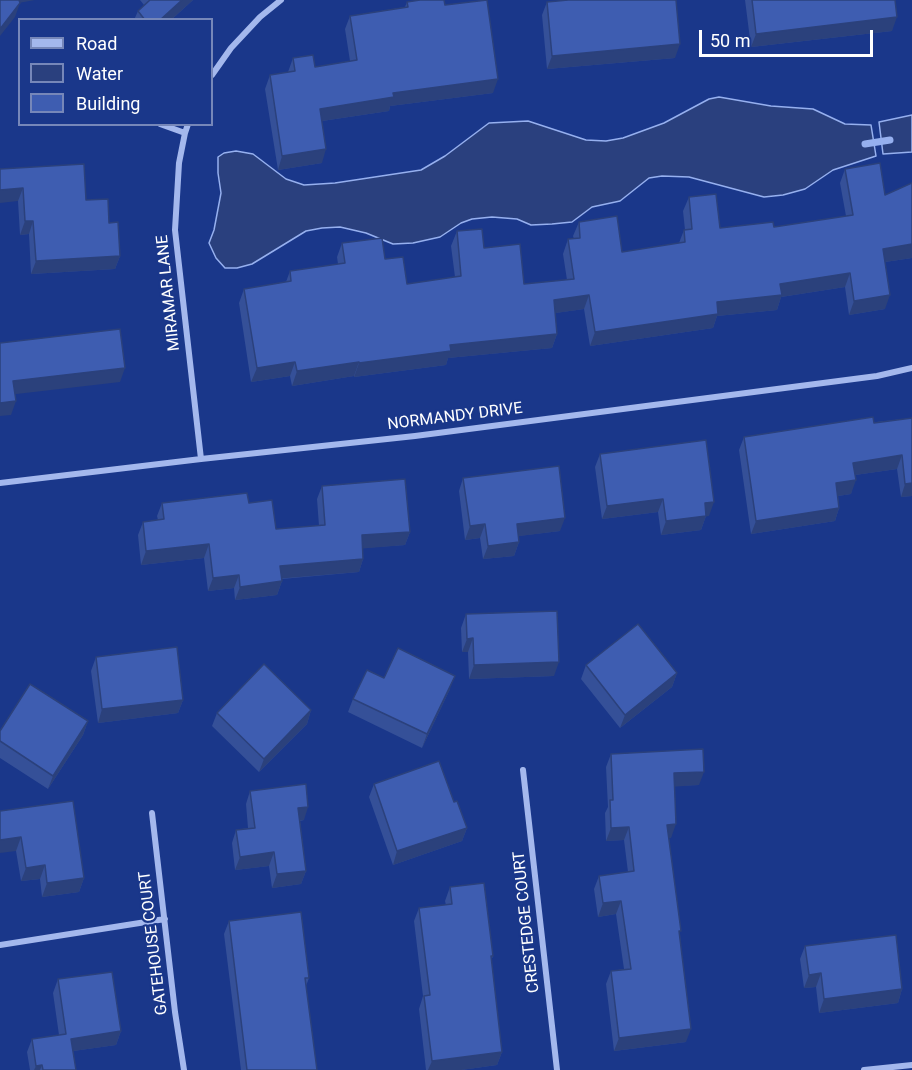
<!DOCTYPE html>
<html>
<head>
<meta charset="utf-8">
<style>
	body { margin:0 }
	#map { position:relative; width:912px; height:1070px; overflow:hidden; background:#1a378a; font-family:Roboto,sans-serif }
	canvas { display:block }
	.legend { position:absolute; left:18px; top:18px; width:195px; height:108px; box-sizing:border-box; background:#1a378a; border:2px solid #7687b9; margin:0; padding:8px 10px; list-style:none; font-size:18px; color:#fff }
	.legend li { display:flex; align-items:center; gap:12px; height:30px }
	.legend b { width:30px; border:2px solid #7687b9 }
	.scale { position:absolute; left:699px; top:30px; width:174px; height:27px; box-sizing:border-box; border:3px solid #fff; border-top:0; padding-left:8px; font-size:18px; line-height:21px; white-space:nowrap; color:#fff; -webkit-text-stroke:4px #1a378a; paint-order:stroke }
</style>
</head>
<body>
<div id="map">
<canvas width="912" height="1070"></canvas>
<ul class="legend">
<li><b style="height:8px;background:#a4b8ed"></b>Road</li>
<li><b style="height:16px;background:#2a407e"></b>Water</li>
<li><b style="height:16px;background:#3e5db1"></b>Building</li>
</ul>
<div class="scale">50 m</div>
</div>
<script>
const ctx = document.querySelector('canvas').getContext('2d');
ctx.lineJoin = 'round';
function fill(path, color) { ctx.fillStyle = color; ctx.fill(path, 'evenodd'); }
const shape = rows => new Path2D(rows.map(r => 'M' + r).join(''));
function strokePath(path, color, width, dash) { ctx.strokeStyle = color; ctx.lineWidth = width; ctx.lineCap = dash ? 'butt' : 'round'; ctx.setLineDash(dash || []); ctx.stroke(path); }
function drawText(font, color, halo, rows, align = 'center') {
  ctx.font = font + ' Roboto,sans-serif'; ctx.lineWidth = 4.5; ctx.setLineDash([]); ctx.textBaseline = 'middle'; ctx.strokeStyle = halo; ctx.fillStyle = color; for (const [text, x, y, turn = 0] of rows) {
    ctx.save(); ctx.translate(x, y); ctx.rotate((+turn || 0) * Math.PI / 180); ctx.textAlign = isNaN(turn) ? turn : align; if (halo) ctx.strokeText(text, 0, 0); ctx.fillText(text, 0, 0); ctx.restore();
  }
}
const water = shape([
	[719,97,771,106,813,109,845,124,871,125,876,156,833,170,805,189,783,195,764,197,689,177,662,176,649,178,620,201,592,207,572,222,552,224,531,225,517,219,492,217,472,219,461,223,440,237,413,243,393,244,366,233,340,227,322,228,306,231,252,264,237,268,225,268,216,258,209,243,214,230,221,193,218,173,218,157,224,153,236,151,253,154,286,179,304,185,335,183,421,170,445,156,489,123,528,121,586,140,606,141,623,138,664,123,709,99,719,97],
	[912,115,912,152,883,154,879,122,912,115]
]);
fill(water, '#2a407e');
strokePath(water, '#96b0ef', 1.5);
strokePath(shape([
	[865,144,890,140]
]), '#96b0ef', 7);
strokePath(shape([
	[212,75,231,48,260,17,281,0],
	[160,124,185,133],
	[188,124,185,133,179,163,175,230,201,459],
	[0,483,201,459,415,436,877,376,912,368],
	[523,770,557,1070],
	[152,813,175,1012,184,1070],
	[0,945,165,919],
	[864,1070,912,1065]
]), '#a4b8ed', 6);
fill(shape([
	[140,0,193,0,171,20,134,20,138,11,144,5],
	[745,0,895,0,892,31,751,47],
	[407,2,445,5,493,93,390,106,389,111,322,121,322,163,278,170,265,89,270,75,288,72,293,58,315,67,350,61,345,29,350,16,405,7],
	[547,2,675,58,547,69,542,15],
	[0,169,86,200,109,223,120,256,115,269,31,274,29,234,20,235,18,201],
	[845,169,885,195,912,183,912,258,885,262,885,309,849,315,845,287,781,297,777,310,717,316,713,328,590,346,584,309,555,313,557,334,552,348,448,358,446,365,354,377,354,376,292,386,290,376,251,382,239,303,244,289,286,282,290,271,338,264,337,257,342,243,385,259,407,284,455,277,451,246,457,231,484,248,524,284,567,280,563,254,568,239,574,239,573,236,579,222,622,252,679,243,684,230,685,230,683,211,689,197,720,228,774,227,846,216,840,183],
	[912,418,912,496,901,497,897,469,855,475,851,494,838,496,839,508,835,521,751,534,739,450,744,437],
	[600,454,709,516,706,516,701,530,661,535,658,512,602,519,595,467],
	[463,478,560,531,518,536,519,542,514,556,483,559,480,538,465,540,459,491],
	[322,486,410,532,405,545,363,548,363,559,359,572,282,579,282,581,277,595,235,600,234,588,208,591,204,558,141,565,138,535,143,522,158,520,157,516,162,503,249,503,276,529,319,526,317,499],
	[466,614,554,676,469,679,468,652,462,652,461,628],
	[96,657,183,700,178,713,98,723,91,671],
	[586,665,677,673,672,687,620,728,581,679],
	[384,678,450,689,422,748,348,712,353,699],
	[311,710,307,724,259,772,212,726,217,713],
	[88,721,83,735,48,789,0,758,0,731],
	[611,754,699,785,675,786,671,838,669,838,680,934,686,1042,614,1051,606,984,611,971,624,969,616,914,598,917,594,889,599,876,628,872,624,840,606,841,605,813,608,807,606,767],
	[374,784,454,802,467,828,462,841,393,865,369,797],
	[250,791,304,820,300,821,306,871,301,884,272,888,269,866,235,870,232,843,236,830,248,828,246,804],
	[0,811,84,878,79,892,42,897,40,879,21,881,16,851],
	[450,887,493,956,491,961,502,1052,497,1065,461,1070,426,1070,419,1009,423,996,414,921,419,908,446,905,445,901],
	[229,921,309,978,306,986,317,1070,241,1070,224,934],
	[805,946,902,989,898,1003,819,1013,816,987,804,988,800,959],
	[58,979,121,1031,116,1045,73,1051,76,1070,30,1070,27,1052,32,1039,59,1035,53,993]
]), '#355098');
fill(shape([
	[14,0,35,0,13,4],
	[182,0,193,0,171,20,160,20],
	[20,3,15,17,0,36,0,29],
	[897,17,892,31,751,47,756,34],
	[680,44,675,58,547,69,552,56],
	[498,79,493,93,390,106,389,111,315,122,320,109,393,93],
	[326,149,322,163,278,170,282,156],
	[23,188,18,201,0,203,0,190],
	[25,221,33,221,29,234,20,235],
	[912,244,912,258,878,263,883,249],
	[120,256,115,269,31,274,36,261],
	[850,273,845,287,781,297,777,310,717,316,713,328,590,346,595,332,780,284],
	[589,295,584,309,549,314,554,300],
	[890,295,885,309,849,315,854,301],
	[557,334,552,348,448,358,446,365,354,377,359,363,450,345],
	[295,362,290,376,251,382,257,368],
	[359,362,354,376,292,386,297,371],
	[125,368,120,382,8,395,13,381],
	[16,401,11,415,0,416,0,403],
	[902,455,897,469,848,476,853,463],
	[856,480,851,494,831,497,836,483],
	[912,483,912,496,901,497,905,484],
	[663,499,658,512,602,519,607,506],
	[714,502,709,516,700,517,705,503],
	[839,508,835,521,751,534,756,521],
	[706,516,701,530,661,535,666,521],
	[565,518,560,531,512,537,517,524],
	[485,524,480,538,465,540,470,526],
	[410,532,405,545,357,549,362,535],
	[519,542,514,556,483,559,488,546],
	[209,544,204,558,141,565,146,551],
	[363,559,359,572,275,579,280,566],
	[239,575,234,588,208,591,213,578],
	[282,581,277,595,235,600,240,587],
	[473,638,468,652,462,652,467,639],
	[559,662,554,676,469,679,474,665],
	[677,673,672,687,620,728,625,715],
	[455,676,450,689,422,748,427,734],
	[183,700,178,713,98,723,102,709],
	[311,710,307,724,259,772,264,759],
	[88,721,83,735,48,789,53,776],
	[704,772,699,785,669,787,674,773],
	[308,807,304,820,294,821,298,808],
	[676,824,671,838,662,838,667,825],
	[629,827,624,840,606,841,611,828],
	[467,828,462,841,393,865,397,851],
	[21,837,16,851,0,853,0,840],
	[274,852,269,866,235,870,240,857],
	[45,865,40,879,21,881,26,868],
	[306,871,301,884,272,888,277,874],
	[84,878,79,892,42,897,47,883],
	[621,901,616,914,598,917,603,903],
	[821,973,816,987,804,988,809,975],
	[902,989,898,1003,819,1013,824,999],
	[691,1029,686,1042,614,1051,619,1038],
	[121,1031,116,1045,66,1052,71,1039],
	[502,1052,497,1065,461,1070,428,1070,432,1061],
	[42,1065,40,1070,34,1070,36,1066]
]), '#2b417c');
const building = shape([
	[0,0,19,0,20,3,0,29,0,0],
	[150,0,182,0,160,20,145,20,138,11,150,0],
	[420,0,444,0,445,5,487,0,498,79,393,93,394,97,320,109,326,149,282,156,270,75,295,71,293,58,313,55,315,67,357,60,350,16,408,7,407,2,420,0],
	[568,0,676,0,680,44,552,56,547,2,568,0],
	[752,0,895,0,897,17,756,34,752,0],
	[880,163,885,195,912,183,912,244,883,249,890,295,854,301,850,273,780,284,782,295,717,302,718,314,595,332,589,295,554,300,557,334,450,345,451,351,359,363,359,362,297,371,295,362,257,368,244,289,291,281,290,271,345,263,342,243,382,238,385,259,403,257,407,284,461,276,457,231,482,229,484,248,520,244,524,284,574,279,568,239,580,238,579,222,617,216,622,252,685,242,684,230,692,229,689,197,716,194,720,228,773,222,774,227,853,215,845,169,880,163],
	[84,164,86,200,108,199,109,223,118,222,120,256,36,261,33,221,25,221,23,188,0,190,0,169,84,164],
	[120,329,125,368,13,381,16,401,0,403,0,343,120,329],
	[873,417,874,423,912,418,912,483,905,484,902,455,853,463,856,480,836,483,839,508,756,521,744,437,873,417],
	[706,440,714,502,705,503,706,516,666,521,663,499,607,506,600,454,706,440],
	[559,466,565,518,517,524,519,542,488,546,485,524,470,526,463,478,559,466],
	[405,479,410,532,362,535,363,559,280,566,282,581,240,587,239,575,213,578,209,544,146,551,143,522,164,519,162,503,247,493,249,503,272,500,276,529,325,525,322,486,405,479],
	[557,611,559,662,474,665,473,638,467,639,466,614,557,611],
	[638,624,677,673,625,715,586,665,638,624],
	[177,647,183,700,102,709,96,657,177,647],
	[398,648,455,676,427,734,353,699,367,670,384,678,398,648],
	[264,664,311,710,264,759,217,713,264,664],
	[30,684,88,721,53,776,0,741,0,731,30,684],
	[703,749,704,772,674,773,676,824,667,825,681,931,679,931,691,1029,619,1038,611,971,631,969,621,901,603,903,599,876,634,871,629,827,611,828,610,800,613,800,611,754,703,749],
	[439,761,454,802,457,801,467,828,397,851,374,784,439,761],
	[306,784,308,807,298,808,306,871,277,874,274,852,240,857,236,830,255,828,250,791,306,784],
	[73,801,84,878,47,883,45,865,26,868,21,837,0,840,0,811,73,801],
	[484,883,493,956,491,956,502,1052,432,1061,424,996,430,995,419,908,452,904,450,887,484,883],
	[301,912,309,978,305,978,317,1070,247,1070,229,921,301,912],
	[896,935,902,989,824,999,821,973,809,975,805,946,896,935],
	[112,972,121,1031,71,1039,76,1070,43,1070,42,1065,36,1066,32,1039,66,1034,58,979,112,972]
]);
fill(building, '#3e5db1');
strokePath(building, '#2b417c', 1.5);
drawText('16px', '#fff', '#1a378a', [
	["MIRAMAR LANE",169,293,-96],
	["NORMANDY DRIVE",455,417,-7],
	["CRESTEDGE COURT",527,922,-96],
	["GATEHOUSE COURT",154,943,-97]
]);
</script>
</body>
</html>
